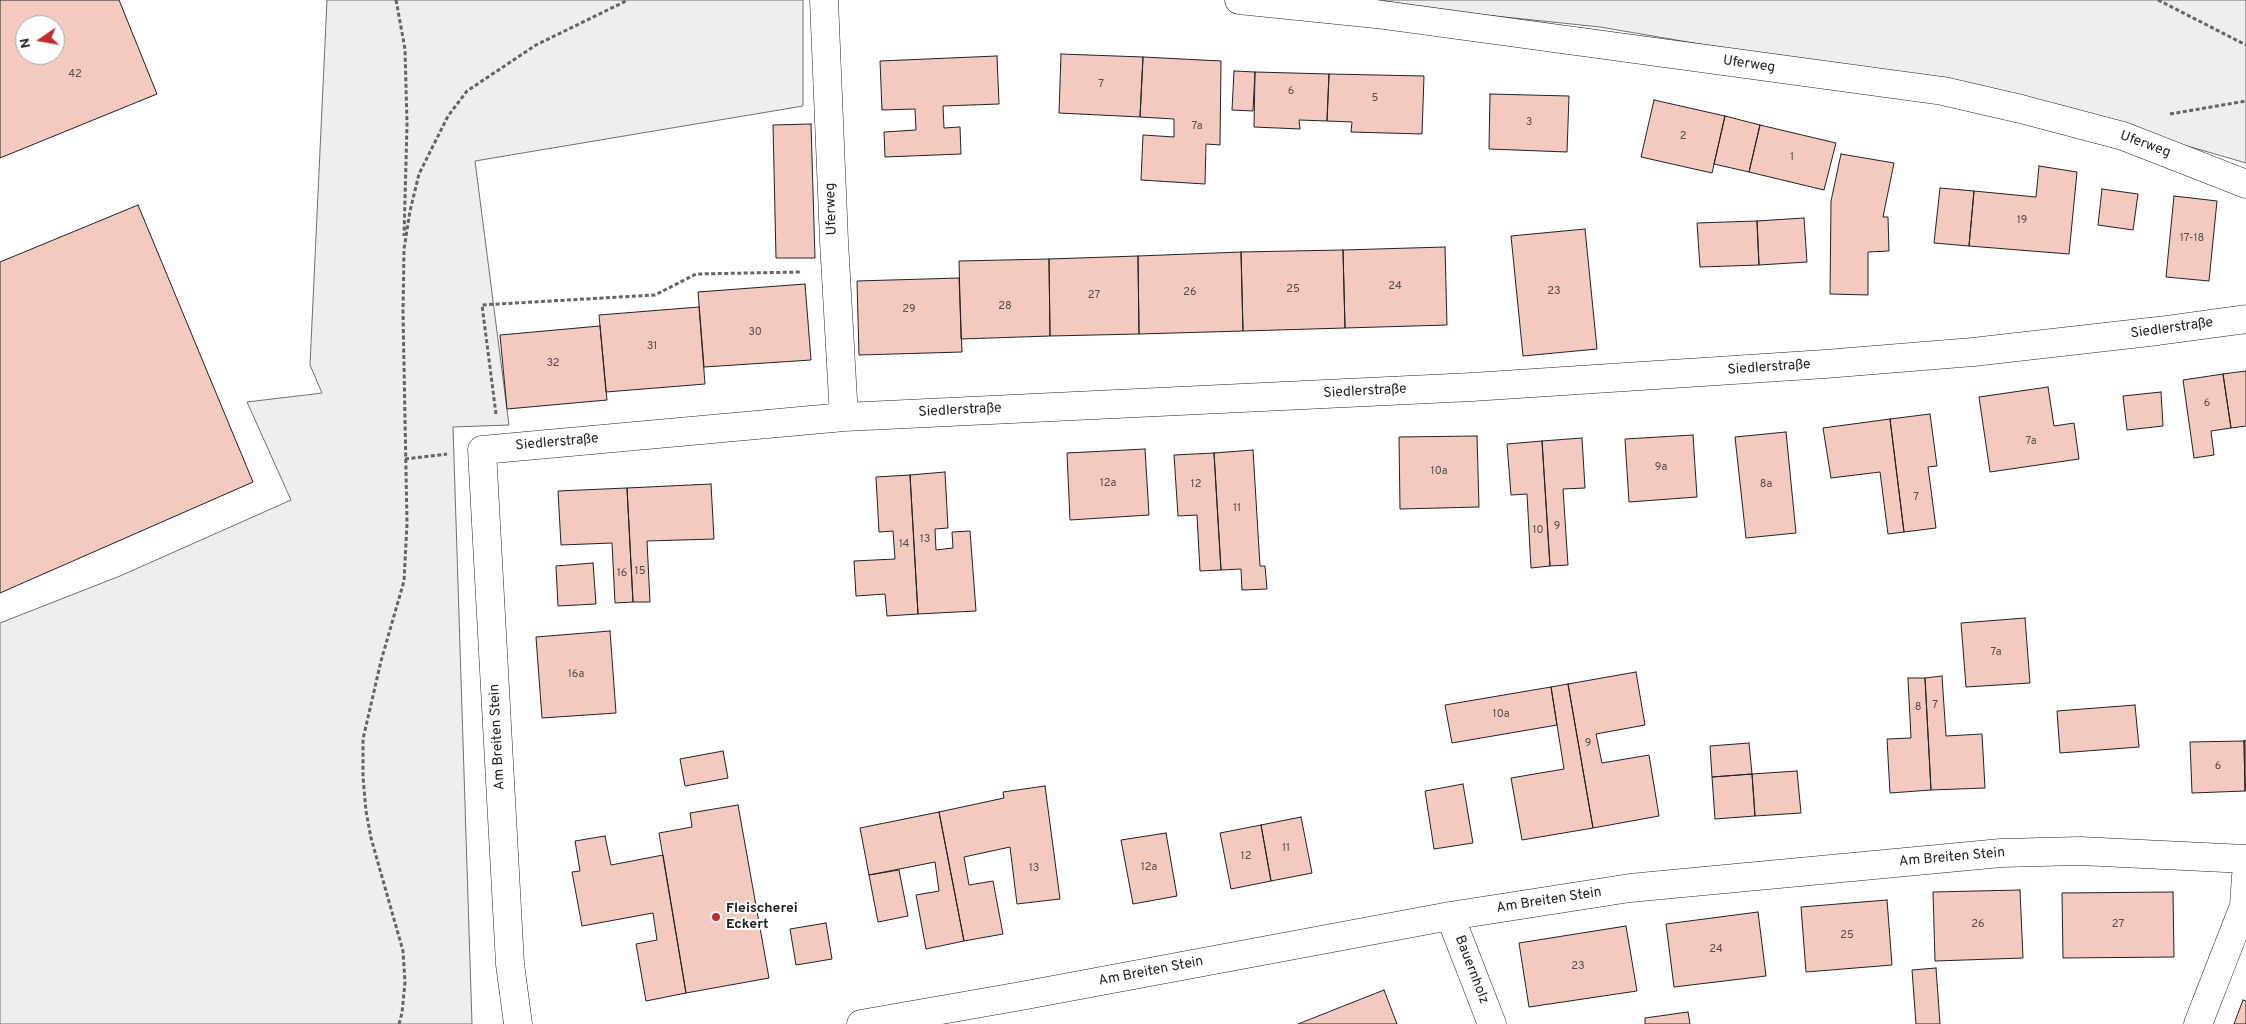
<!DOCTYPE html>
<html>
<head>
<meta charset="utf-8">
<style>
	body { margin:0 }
	#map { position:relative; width:2246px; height:1024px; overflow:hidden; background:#fff; font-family:Overpass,sans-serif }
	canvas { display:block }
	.north { position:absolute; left:15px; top:15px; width:50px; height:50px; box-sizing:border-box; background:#fff; border:1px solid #a7a7a7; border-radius:50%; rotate:258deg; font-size:14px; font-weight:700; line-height:20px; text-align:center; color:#222 }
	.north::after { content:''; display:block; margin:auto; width:18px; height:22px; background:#c62828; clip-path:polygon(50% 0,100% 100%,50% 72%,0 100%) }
</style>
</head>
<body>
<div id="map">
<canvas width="2246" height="1024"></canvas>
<div class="north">N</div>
</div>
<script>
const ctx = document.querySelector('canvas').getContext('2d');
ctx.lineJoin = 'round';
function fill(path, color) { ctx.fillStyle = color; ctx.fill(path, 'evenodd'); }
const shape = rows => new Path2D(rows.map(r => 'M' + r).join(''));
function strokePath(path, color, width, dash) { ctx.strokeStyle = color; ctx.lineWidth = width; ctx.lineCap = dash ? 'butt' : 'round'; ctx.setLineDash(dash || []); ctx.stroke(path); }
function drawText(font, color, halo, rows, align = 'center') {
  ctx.font = font + ' Overpass,sans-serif'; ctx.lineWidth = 4; ctx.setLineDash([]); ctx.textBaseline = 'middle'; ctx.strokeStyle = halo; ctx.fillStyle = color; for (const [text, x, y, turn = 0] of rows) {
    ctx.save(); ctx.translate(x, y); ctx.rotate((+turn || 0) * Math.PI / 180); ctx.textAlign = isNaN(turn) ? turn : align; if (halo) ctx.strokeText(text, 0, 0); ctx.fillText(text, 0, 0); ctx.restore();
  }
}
const green = shape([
	[327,0,803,0,803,106,475,161,509,425,453,427,472,1024,0,1024,0,623,120,576,291,500,247,402,322,393,310,365,327,0],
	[1342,0,2246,0,2246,163,2029,100,1600,27,1342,0]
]);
fill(green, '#eee');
strokePath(green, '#6f6f6f', 1);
const building = shape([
	[0,0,119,0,157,94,0,158,0,0],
	[25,25,55,25,55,55,25,55,25,25],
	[1061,54,1143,57,1140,117,1059,113,1061,54],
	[997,56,999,104,943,106,944,128,960,127,961,154,885,157,884,132,916,130,915,109,882,110,880,61,997,56],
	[1143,57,1221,61,1220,145,1206,144,1205,184,1141,180,1143,135,1174,137,1174,119,1140,117,1143,57],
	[1234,71,1255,72,1253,111,1232,110,1234,71],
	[1255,72,1329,74,1327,121,1299,120,1300,129,1254,127,1255,72],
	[1329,74,1424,76,1422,134,1351,132,1352,122,1327,121,1329,74],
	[1490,94,1569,96,1567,152,1489,149,1490,94],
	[1654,100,1725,116,1712,173,1641,157,1654,100],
	[1725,116,1760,125,1749,172,1714,164,1725,116],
	[811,124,815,258,776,258,773,125,811,124],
	[1760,125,1836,143,1824,190,1749,172,1760,125],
	[1841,154,1894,163,1883,217,1888,217,1889,251,1868,252,1868,295,1830,294,1831,201,1841,154],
	[2039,166,2077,172,2069,254,1969,246,1974,191,2036,197,2039,166],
	[1940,188,1974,191,1969,246,1934,243,1940,188],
	[2102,189,2138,194,2133,230,2098,225,2102,189],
	[2174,196,2217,201,2209,281,2166,277,2174,196],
	[138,205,253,482,0,593,0,262,138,205],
	[1804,218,1807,262,1759,265,1757,221,1804,218],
	[1757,221,1759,265,1700,267,1697,223,1757,221],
	[1585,229,1597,349,1523,356,1511,236,1585,229],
	[1445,247,1447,325,1345,328,1343,250,1445,247],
	[1343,250,1345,328,1243,331,1241,252,1343,250],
	[1241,252,1243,331,1139,334,1138,256,1241,252],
	[1138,256,1139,334,1050,336,1049,259,1138,256],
	[1049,259,1050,336,961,339,959,261,1049,259],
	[959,278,962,352,859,355,857,281,959,278],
	[805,284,811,360,704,367,698,292,805,284],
	[699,307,705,384,606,392,599,315,699,307],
	[600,326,607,400,507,409,500,335,600,326],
	[2246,371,2246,426,2231,428,2223,374,2246,371],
	[2223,374,2231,428,2211,431,2214,455,2194,458,2183,380,2223,374],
	[2048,387,2054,426,2074,423,2079,459,1990,472,1979,397,2048,387],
	[2161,392,2163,426,2127,430,2123,396,2161,392],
	[1930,414,1937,466,1928,467,1936,528,1904,532,1890,419,1930,414],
	[1890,419,1904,532,1888,534,1880,472,1831,478,1823,428,1890,419],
	[1786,432,1796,533,1746,538,1735,437,1786,432],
	[1693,435,1697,497,1629,502,1625,439,1693,435],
	[1477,436,1479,507,1400,509,1399,437,1477,436],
	[1582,438,1585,488,1563,489,1568,565,1550,566,1542,441,1582,438],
	[1542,441,1550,566,1531,568,1527,494,1511,495,1507,444,1542,441],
	[1145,449,1149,515,1070,520,1067,453,1145,449],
	[1253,450,1260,566,1265,566,1267,589,1242,590,1241,569,1221,570,1214,453,1253,450],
	[1214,453,1221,570,1200,571,1197,515,1178,516,1174,455,1214,453],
	[945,472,948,528,935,529,936,550,953,548,952,532,970,531,976,611,918,614,910,475,945,472],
	[910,475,918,614,887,616,885,594,856,596,854,561,895,559,893,531,879,532,876,477,910,475],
	[711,484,714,539,647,541,650,602,633,602,627,488,711,484],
	[627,488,633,602,615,603,612,543,561,545,558,491,627,488],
	[593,563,596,604,558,606,556,566,593,563],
	[2025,618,2030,683,1966,687,1961,623,2025,618],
	[610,631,616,713,542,718,536,637,610,631],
	[1636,672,1645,725,1596,734,1602,763,1649,755,1659,816,1593,828,1568,684,1636,672],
	[1942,676,1946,736,1982,734,1985,788,1931,790,1925,678,1942,676],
	[1908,678,1925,678,1931,790,1890,793,1887,739,1911,738,1908,678],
	[1568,684,1593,828,1522,840,1511,778,1564,769,1551,687,1568,684],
	[1551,687,1557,725,1452,743,1445,705,1551,687],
	[2135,705,2139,747,2060,753,2057,711,2135,705],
	[2246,740,2246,791,2245,791,2244,741,2246,740],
	[2244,741,2245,791,2192,793,2190,742,2244,741],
	[1749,743,1752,774,1712,777,1710,746,1749,743],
	[723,751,728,778,685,786,680,759,723,751],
	[1797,771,1801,813,1755,816,1752,774,1797,771],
	[1752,774,1755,816,1715,819,1712,777,1752,774],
	[1463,784,1473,843,1434,849,1425,791,1463,784],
	[1045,786,1060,899,1017,904,1010,847,964,857,969,885,993,881,1003,934,964,941,939,812,1004,798,1003,792,1045,786],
	[738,805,769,978,686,993,659,833,692,827,690,813,738,805],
	[939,812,964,941,926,949,916,895,939,891,935,862,869,875,860,828,939,812],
	[1301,817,1312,873,1271,881,1261,825,1301,817],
	[1261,825,1271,881,1231,889,1220,833,1261,825],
	[1166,833,1177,896,1133,904,1121,840,1166,833],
	[605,836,611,865,663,855,686,993,646,1001,636,944,657,940,653,913,582,926,572,872,580,871,575,841,605,836],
	[899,870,908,916,878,922,869,875,899,870],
	[2020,890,2023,958,1935,961,1933,892,2020,890],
	[2173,892,2174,957,2063,958,2062,893,2173,892],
	[1887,900,1892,965,1806,972,1801,907,1887,900],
	[1758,912,1766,976,1674,987,1666,924,1758,912],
	[826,923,832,959,796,965,790,929,826,923],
	[1626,926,1637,991,1529,1007,1519,943,1626,926],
	[1936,968,1940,1024,1916,1024,1912,970,1936,968],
	[1384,990,1397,1024,1298,1024,1384,990],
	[2243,1000,2246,1001,2246,1024,2234,1024,2243,1000],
	[1688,1012,1690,1024,1645,1024,1645,1018,1688,1012]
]);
fill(building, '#f3c9c0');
strokePath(building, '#222', 1);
const minor = shape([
	[824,0,834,241,844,417],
	[1239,0,1376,14,1943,91,2021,109,2123,136,2246,184],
	[1450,916,1492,1024],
	[518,1024,510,964,482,450,844,417,1472,387,1825,364,1973,352,2158,331,2246,319],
	[861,1024,1021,996,1450,916,1630,888,2001,853,2080,851,2246,859],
	[2198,1024,2244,906,2246,876]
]);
strokePath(minor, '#222', 29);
strokePath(shape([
	[396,0,405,49,407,124,404,236],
	[2158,0,2246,45],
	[2170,114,2246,101],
	[496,414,482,305,655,295,696,274,800,272],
	[405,459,447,454],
	[399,1024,402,1013,405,982,403,951,371,838,366,811,363,777,363,739,381,661,404,581,407,524,403,312,404,249,410,211,419,174,448,116,467,91,536,45,628,0]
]), '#646464', 3, [4, 2.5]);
strokePath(minor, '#fff', 28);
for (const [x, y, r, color] of [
	[716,917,5,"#c62828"]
]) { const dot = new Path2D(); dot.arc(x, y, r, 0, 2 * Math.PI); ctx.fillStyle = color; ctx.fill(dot); strokePath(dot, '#fff', 2); }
drawText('11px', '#564c4a', null, [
	["42",75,75],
	["7",1101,85],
	["6",1291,92],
	["5",1375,99],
	["3",1529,123],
	["7a",1197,127],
	["2",1683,137],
	["1",1792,158],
	["19",2022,221],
	["17-18",2192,239],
	["24",1395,287],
	["25",1293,290],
	["23",1554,292],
	["26",1190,293],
	["27",1094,296],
	["28",1005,307],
	["29",909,310],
	["30",755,333],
	["31",652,347],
	["32",553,364],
	["6",2207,404],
	["7a",2031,442],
	["9a",1661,468],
	["10a",1439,472],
	["12a",1108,484],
	["12",1196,485],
	["8a",1766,485],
	["7",1916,498],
	["11",1237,509],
	["9",1557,527],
	["10",1538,531],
	["13",925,540],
	["14",904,545],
	["15",640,572],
	["16",622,574],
	["7a",1996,653],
	["16a",576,675],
	["7",1935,706],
	["8",1918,708],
	["10a",1501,715],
	["9",1588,744],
	["6",2218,767],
	["11",1286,849],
	["12",1246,857],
	["12a",1149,868],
	["13",1034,869],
	["26",1978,925],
	["27",2118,925],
	["25",1847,936],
	["24",1716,950],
	["23",1578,967]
]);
drawText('14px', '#222', '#fff', [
	["Uferweg",1749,65,8],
	["Uferweg",2145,145,20],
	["Uferweg",832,209,-92],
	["Siedlerstraße",2172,329,-8],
	["Siedlerstraße",1769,368,-4],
	["Siedlerstraße",1365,392,-3],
	["Siedlerstraße",960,411,-3],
	["Siedlerstraße",557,443,-5],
	["Am Breiten Stein",498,737,-93],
	["Am Breiten Stein",1952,858,-5],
	["Am Breiten Stein",1549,901,-9],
	["Bauernholz",1471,970,69],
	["Am Breiten Stein",1151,972,-11]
]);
drawText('bold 14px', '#222', '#fff', [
	["Fleischerei",726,909],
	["Eckert",726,925]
], 'left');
</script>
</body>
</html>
